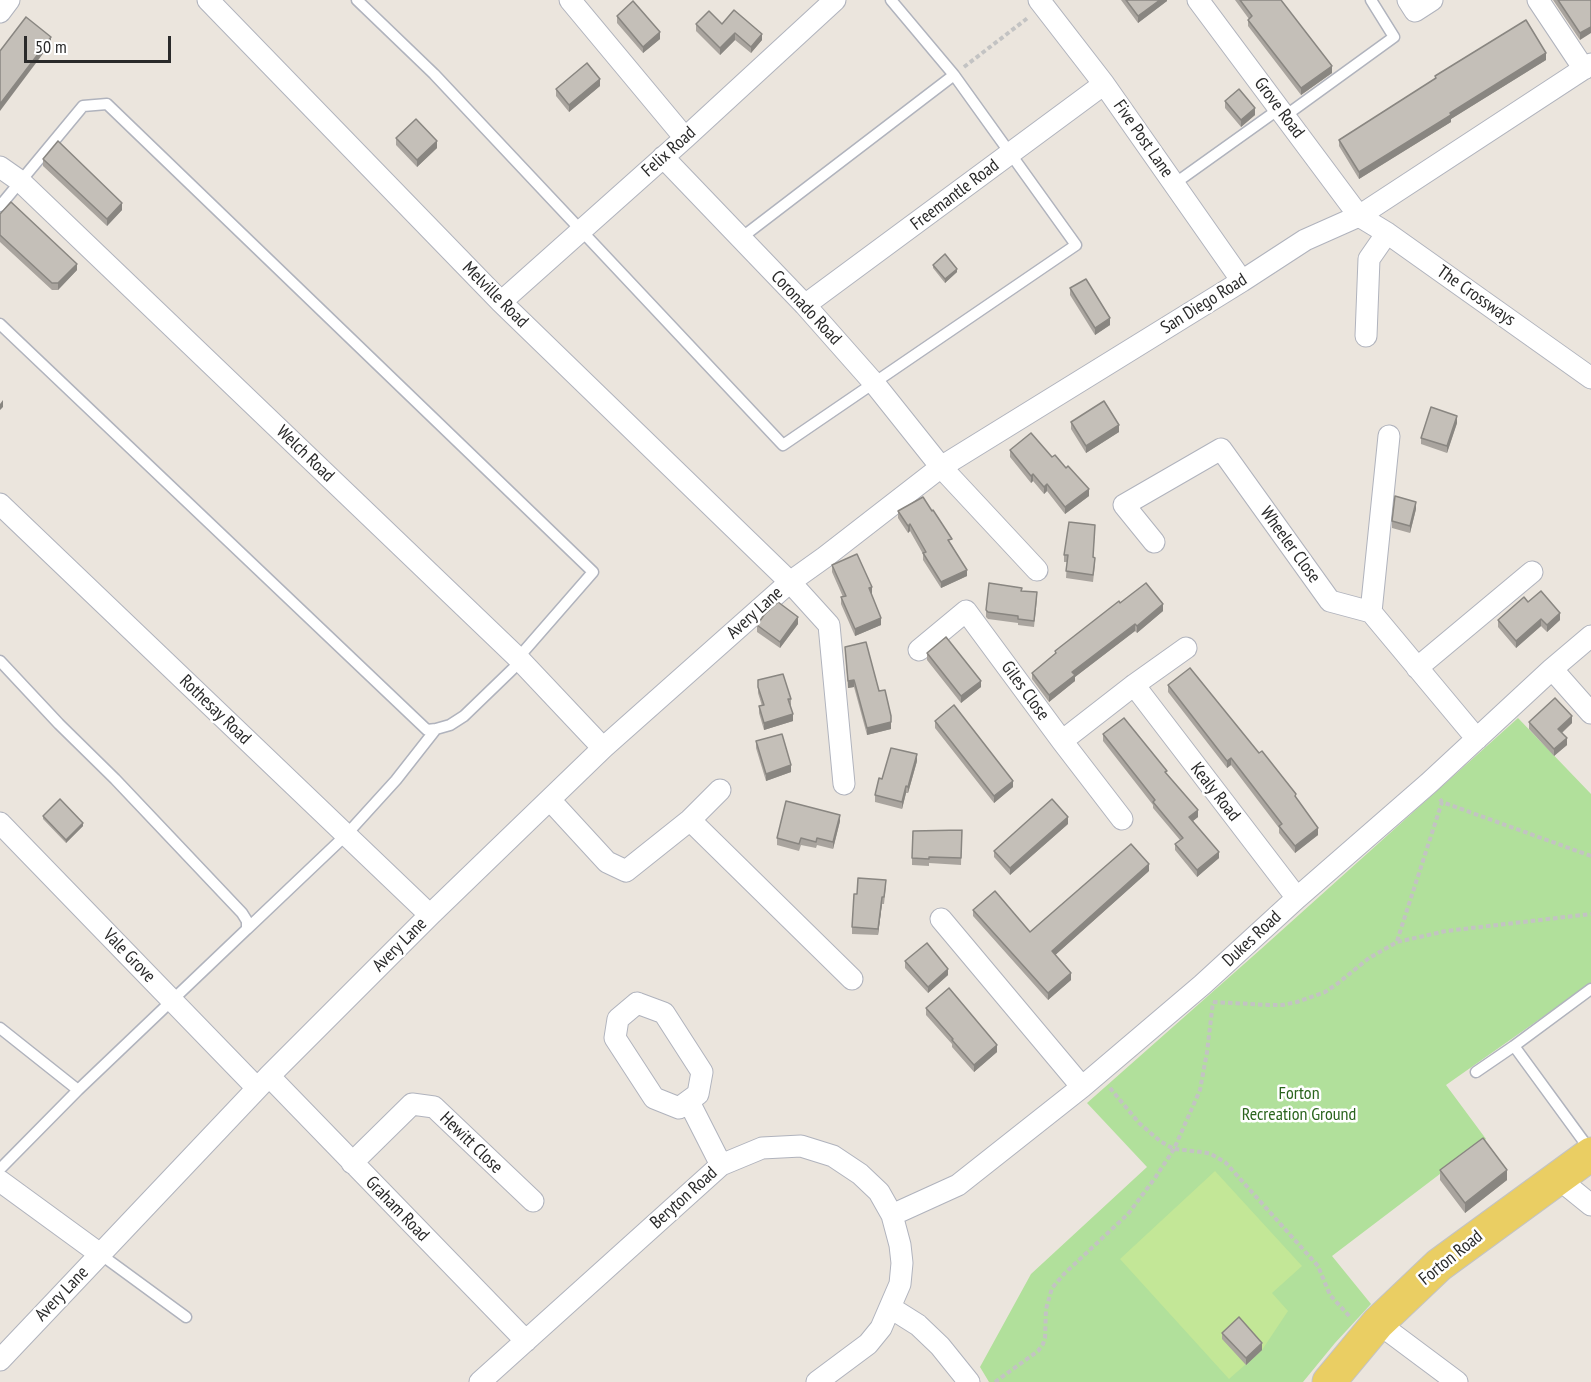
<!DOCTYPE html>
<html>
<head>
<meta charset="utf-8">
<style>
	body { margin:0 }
	#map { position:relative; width:1591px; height:1382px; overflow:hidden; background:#ebe5dd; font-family:"PT Sans Narrow",sans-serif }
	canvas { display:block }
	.scale { position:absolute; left:24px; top:36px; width:147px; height:27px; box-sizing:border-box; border:3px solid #2a2a2a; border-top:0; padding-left:8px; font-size:18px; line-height:21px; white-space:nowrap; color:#2a2a2a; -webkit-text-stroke:4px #fff; paint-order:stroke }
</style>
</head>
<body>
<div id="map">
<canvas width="1591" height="1382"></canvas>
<div class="scale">50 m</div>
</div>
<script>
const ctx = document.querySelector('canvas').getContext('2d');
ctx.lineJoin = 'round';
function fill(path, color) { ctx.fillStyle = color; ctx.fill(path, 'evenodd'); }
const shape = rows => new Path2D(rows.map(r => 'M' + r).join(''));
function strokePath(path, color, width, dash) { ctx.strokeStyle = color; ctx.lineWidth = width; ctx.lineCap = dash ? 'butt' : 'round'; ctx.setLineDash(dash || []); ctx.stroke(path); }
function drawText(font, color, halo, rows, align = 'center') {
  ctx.font = font + ' "PT Sans Narrow",sans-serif'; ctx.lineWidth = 5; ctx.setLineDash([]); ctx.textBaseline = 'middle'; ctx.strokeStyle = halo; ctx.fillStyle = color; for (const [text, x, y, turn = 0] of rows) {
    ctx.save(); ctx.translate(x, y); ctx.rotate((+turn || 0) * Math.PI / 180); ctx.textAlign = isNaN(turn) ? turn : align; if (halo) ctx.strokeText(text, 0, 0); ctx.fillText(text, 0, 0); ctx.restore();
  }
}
fill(shape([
	[1518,718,1591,794,1591,983,1446,1085,1486,1139,1332,1256,1371,1304,1335,1343,1303,1382,989,1382,980,1367,1031,1274,1147,1167,1087,1103,1261,949]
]), '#b1e09b');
fill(shape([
	[1215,1171,1302,1266,1272,1293,1288,1311,1262,1350,1229,1379,1120,1259]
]), '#c3e797');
const service = shape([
	[357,0,434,74,783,445,1076,245,954,75,891,0],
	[1285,116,1394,37,1371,0],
	[1174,184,1279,109],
	[0,206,83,106,107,104,593,572,518,658],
	[741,238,954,75],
	[0,324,427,730,436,729,450,725,464,716,521,661],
	[0,661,59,724,115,779,242,913,247,921,247,929,78,1090,0,1169],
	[247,929,346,835,396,780,436,729],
	[0,1028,78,1090],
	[1476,1072,1514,1046],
	[1590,1150,1514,1046,1591,989],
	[100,1254,186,1317]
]);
const minor = shape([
	[208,0,501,302,790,582,829,625,844,784],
	[570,0,685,138],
	[1039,0,1104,84,1242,281],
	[1198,0,1359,216,1387,233,1591,378],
	[1408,0,1415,11,1432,0],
	[1538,0,1584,69],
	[0,12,9,0],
	[663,157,805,305,874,383,941,467,1037,570],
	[0,167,20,181,518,658,603,748],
	[501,302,685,138,835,0],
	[805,305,1104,84],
	[1366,336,1369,259,1387,233],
	[0,504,430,915],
	[1154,542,1124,505,1221,449,1330,601,1371,612,1477,739],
	[1371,612,1389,436],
	[919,650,966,611,1062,741,1122,819],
	[1417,668,1532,572],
	[1552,669,1591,713],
	[1134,685,1297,898],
	[1062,741,1134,685,1186,648],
	[550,800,607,862,626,871,690,820,720,790],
	[690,820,852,979],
	[0,823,257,1088],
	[941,919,1082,1087],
	[637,1003,664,1013,702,1072,698,1094,679,1108,654,1098,615,1038,618,1019,637,1003],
	[269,1076,526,1341],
	[689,1102,721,1165],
	[352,1163,412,1104,434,1107,533,1201],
	[1559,1177,1570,1188,1591,1205],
	[0,1181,100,1254],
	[892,1215,958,1185,1082,1087,1202,985,1297,898,1429,783,1552,669,1591,636],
	[891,1308,918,1325,940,1346,969,1382],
	[1378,1323,1457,1382],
	[0,1360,269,1076,430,915,603,748,790,582,825,557,941,467,1242,281,1305,240,1359,216,1591,64],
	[480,1382,721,1165,762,1148,801,1146,833,1156,860,1174,879,1192,892,1215,900,1245,902,1263,900,1284,881,1328,868,1344,817,1382]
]);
const primary = shape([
	[1329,1382,1378,1323,1439,1265,1591,1154]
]);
strokePath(service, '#b0b3bd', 13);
strokePath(minor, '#b0b3bd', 23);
strokePath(primary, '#c3c3c3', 35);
strokePath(shape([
	[964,67,1029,17],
	[1440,799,1442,802,1591,856],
	[1397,941,1442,802],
	[1213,1002,1269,1005,1282,1005,1297,1002,1325,992,1337,984,1369,958,1397,942,1446,931,1591,914],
	[1110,1088,1139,1123,1160,1141,1174,1149,1202,1152,1211,1154,1225,1162,1318,1266,1330,1295,1350,1317],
	[995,1382,1038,1351,1043,1344,1045,1338,1046,1309,1052,1288,1064,1274,1128,1214,1155,1178,1174,1149,1200,1090,1207,1052,1213,1002]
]), '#c3c3c3', 4, [4.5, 3]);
strokePath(service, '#fff', 10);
strokePath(minor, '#fff', 21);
strokePath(primary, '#eace63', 33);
fill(shape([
	[1121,0,1167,0,1167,1,1138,23],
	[1235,0,1281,0,1332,73,1301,95,1248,26,1248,20,1249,19],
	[1553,0,1591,0,1580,40],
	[617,16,660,39,643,53,617,23],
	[696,24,722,24,762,40,751,53,735,40,720,55,696,31],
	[1546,60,1451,119,1451,122,1359,179,1339,146,1339,140,1435,79,1435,76],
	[600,86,569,112,556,96,556,89],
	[1225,101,1255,115,1241,127,1225,108],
	[396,138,437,148,417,167,396,145],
	[43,159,122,210,107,226,43,166],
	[0,214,77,270,58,290,52,290,0,242],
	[933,265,957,272,945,283,933,268],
	[1070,288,1110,325,1095,335,1070,295],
	[1071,422,1119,432,1086,453,1071,429],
	[1457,423,1447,453,1421,444,1421,438],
	[1010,450,1052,457,1089,496,1065,514,1047,491,1044,494,1033,481,1031,483,1010,457],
	[1416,509,1410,533,1392,528,1392,521],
	[898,511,952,545,967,576,941,588,923,560,923,554,910,531,908,533,898,518],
	[1095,531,1093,557,1095,564,1093,582,1066,578,1067,562,1064,562,1064,555],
	[832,565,872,593,871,594,881,625,855,636,841,604,841,597,843,597,832,572],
	[1022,591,1037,599,1034,627,1018,625,1018,623,988,619,986,617,986,610],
	[1528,602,1560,620,1547,632,1541,626,1516,648,1498,627,1498,620],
	[1120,603,1163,611,1137,633,1135,631,1075,677,1075,681,1049,702,1032,679,1032,673,1055,655,1055,651],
	[798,624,780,648,757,632,757,625],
	[845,647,879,691,891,729,867,735,854,687,848,688],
	[927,653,981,687,961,703,927,660],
	[758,680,791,699,791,705,790,706,793,721,764,730,759,713,759,706,762,706,758,693],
	[1168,685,1259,753,1296,798,1318,835,1295,853,1279,833,1279,828,1231,765,1227,768,1168,692],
	[935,721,1013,787,994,803,935,728],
	[1529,722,1572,723,1562,733,1567,745,1554,756,1529,729],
	[1103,734,1167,774,1198,817,1193,821,1219,858,1197,877,1175,850,1175,844,1180,840,1153,808,1153,805,1103,741],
	[756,741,791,772,766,781,756,748],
	[917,761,908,793,906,793,902,809,875,802,875,795,882,779],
	[43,816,83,826,66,843,43,819],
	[840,821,833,849,817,845,816,848,801,845,799,851,777,845,777,838],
	[1068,824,1010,875,994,857,994,851],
	[962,830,961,865,929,863,929,866,912,865,912,858],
	[1149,871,1055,955,1071,980,1048,1000,973,916,973,910,1030,932],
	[886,886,884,904,882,904,878,935,852,934,852,927,857,894],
	[905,961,948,975,928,993,905,968],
	[926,1008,997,1052,974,1072,952,1047,952,1044,926,1015],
	[1440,1170,1507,1180,1465,1213,1440,1180],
	[1222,1333,1262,1350,1246,1365,1222,1339]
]), '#a9a49e');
fill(shape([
	[1160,0,1167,0,1167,1,1138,23,1138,16],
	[1591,27,1591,33,1580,40,1580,33],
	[660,32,660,39,643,53,643,47],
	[735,33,735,40,720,55,720,48],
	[762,34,762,40,751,53,751,47],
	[51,37,51,43,0,111,0,104],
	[1546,53,1546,60,1451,119,1451,122,1359,179,1359,172,1450,113],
	[1332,66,1332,73,1301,95,1301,88],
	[600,79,600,86,569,112,569,105],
	[1255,108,1255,115,1241,127,1241,120],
	[437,141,437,148,417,167,417,160],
	[122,203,122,210,107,226,107,219],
	[77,264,77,270,58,290,58,283],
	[957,269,957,272,945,283,945,279],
	[1110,318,1110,325,1095,335,1095,328],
	[3,400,3,407,0,410,0,404],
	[1457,416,1457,423,1447,453,1447,446],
	[1119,425,1119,432,1086,453,1086,446],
	[1033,474,1033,481,1031,483,1031,476],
	[1047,484,1047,491,1044,494,1044,487],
	[1089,489,1089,496,1065,514,1065,507],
	[1416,502,1416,509,1410,533,1410,526],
	[910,524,910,531,908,533,908,526],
	[967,570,967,576,941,588,941,582],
	[872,587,872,593,869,595,869,588],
	[1163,604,1163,611,1137,633,1137,626],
	[1560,613,1560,620,1547,632,1547,625],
	[798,617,798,624,780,648,780,642],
	[881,618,881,625,855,636,855,629],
	[1541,619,1541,626,1516,648,1516,641],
	[1135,624,1135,631,1075,677,1075,681,1049,702,1049,695,1072,672],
	[854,680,854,687,848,688,848,681],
	[981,681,981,687,961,703,961,696],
	[793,714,793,721,764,730,764,723],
	[1572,716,1572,723,1558,736,1558,729],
	[891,722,891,729,867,735,867,728],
	[1567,738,1567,745,1554,756,1554,749],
	[917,754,917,761,908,793,908,787],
	[1231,758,1231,765,1227,768,1227,761],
	[791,765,791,772,766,781,766,774],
	[1013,781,1013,787,994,803,994,796],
	[906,786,906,793,902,809,902,802],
	[1198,810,1198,817,1189,824,1189,817],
	[840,815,840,821,833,849,833,842],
	[1068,817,1068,824,1010,875,1010,868],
	[83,823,83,826,66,843,66,840],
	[1318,828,1318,835,1295,853,1295,846],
	[1219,852,1219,858,1197,877,1197,870],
	[1149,864,1149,871,1052,958,1052,951],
	[882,897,882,904,878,935,878,929],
	[948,969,948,975,928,993,928,987],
	[1071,973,1071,980,1048,1000,1048,993],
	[997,1045,997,1052,974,1072,974,1065],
	[1507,1170,1507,1180,1465,1213,1465,1203],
	[1262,1343,1262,1350,1246,1365,1246,1358]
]), '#898681');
const building = shape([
	[1126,0,1160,0,1138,16,1126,0],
	[1240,0,1281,0,1332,66,1301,88,1248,20,1252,16,1240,0],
	[1558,0,1591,0,1591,27,1580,33,1558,0],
	[633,1,660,32,643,47,617,16,633,1],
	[734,10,762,34,751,47,735,33,720,48,696,24,709,11,722,24,734,10],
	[26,17,51,37,0,104,0,51,26,17],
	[1526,20,1546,53,1450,113,1451,115,1359,172,1339,140,1436,78,1435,76,1526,20],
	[587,63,600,79,569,105,556,89,587,63],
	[1239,89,1255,108,1241,120,1225,101,1239,89],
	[416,119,437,141,417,160,396,138,416,119],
	[58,141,122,203,107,219,43,159,58,141],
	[11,202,77,264,58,283,52,283,0,235,0,214,11,202],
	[945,254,957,269,945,279,933,265,945,254],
	[1086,279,1110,318,1095,328,1070,288,1086,279],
	[1104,401,1119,425,1086,446,1071,422,1104,401],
	[1431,407,1457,416,1447,446,1421,438,1431,407],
	[1031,433,1052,457,1055,455,1066,468,1068,466,1089,489,1065,507,1047,484,1044,487,1033,474,1031,476,1010,450,1031,433],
	[1395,496,1416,502,1410,526,1392,521,1395,496],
	[923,497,932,511,933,510,952,539,948,540,967,570,941,582,923,553,926,552,910,524,908,526,898,511,923,497],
	[1069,522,1095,525,1093,557,1095,558,1093,575,1066,571,1068,555,1064,555,1069,522],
	[857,554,872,587,869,588,881,618,855,629,841,597,846,596,832,565,857,554],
	[989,583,1022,588,1021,591,1037,592,1034,621,1018,619,1018,616,988,612,986,610,989,583],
	[1146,583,1163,604,1137,626,1135,624,1072,672,1075,675,1049,695,1032,673,1056,653,1055,651,1119,601,1120,603,1146,583],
	[1541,591,1560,613,1547,625,1541,619,1516,641,1498,620,1524,597,1528,602,1541,591],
	[778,602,798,617,780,642,757,625,764,615,778,602],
	[946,637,981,681,961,696,927,653,946,637],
	[866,642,879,691,885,690,891,716,891,722,867,728,854,680,848,681,845,647,866,642],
	[1190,668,1259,753,1262,751,1296,794,1295,796,1318,828,1295,846,1279,826,1282,824,1231,758,1227,761,1168,685,1190,668],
	[783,674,791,699,788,699,793,714,764,723,759,706,764,705,758,687,758,680,783,674],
	[1555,698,1572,716,1558,729,1567,738,1554,749,1529,722,1555,698],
	[954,705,1013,781,994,796,935,721,954,705],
	[1124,718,1167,771,1165,772,1198,810,1189,817,1219,852,1197,870,1175,844,1183,838,1153,802,1155,800,1103,734,1124,718],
	[782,734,791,765,766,774,756,741,782,734],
	[891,748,917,754,908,787,906,786,902,802,875,795,879,778,882,779,891,748],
	[60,799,83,823,66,840,43,816,60,799],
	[1052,799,1068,817,1010,868,994,851,1052,799],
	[786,801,840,815,833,842,817,838,816,842,801,838,799,844,777,838,786,801],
	[962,830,961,858,929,857,929,859,912,858,913,831,962,830],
	[1131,844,1149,864,1052,951,1071,973,1048,993,973,910,995,891,1030,932,1131,844],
	[858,878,886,880,884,897,882,897,878,929,852,927,854,894,857,894,858,878],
	[927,943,948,969,928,987,905,961,927,943],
	[949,988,997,1045,974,1065,952,1040,953,1039,926,1008,949,988],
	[1483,1138,1507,1170,1465,1203,1440,1170,1483,1138],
	[1239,1317,1262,1343,1246,1358,1222,1333,1239,1317]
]);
fill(building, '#c4bfb8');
strokePath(building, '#898681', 1.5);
drawText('18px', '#2a2a2a', '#fff', [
	["Grove Road",1279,108,53],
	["Five Post Lane",1143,139,55],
	["Felix Road",669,152,-42],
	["Freemantle Road",955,195,-37],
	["Melville Road",495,295,45],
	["The Crossways",1476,296,35],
	["San Diego Road",1204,304,-32],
	["Coronado Road",806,308,47],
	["Welch Road",305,454,44],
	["Wheeler Close",1290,545,54],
	["Avery Lane",755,613,-42],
	["Giles Close",1025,691,54],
	["Rothesay Road",215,710,44],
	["Kealy Road",1215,792,52],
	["Dukes Road",1252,939,-43],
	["Avery Lane",400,945,-45],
	["Vale Grove",129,956,46],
	["Hewitt Close",471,1143,44],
	["Beryton Road",684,1198,-42],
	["Graham Road",397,1209,46],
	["Forton Road",1451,1258,-39],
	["Avery Lane",62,1294,-46]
]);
drawText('18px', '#2a641d', '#fff', [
	["Forton",1299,1094],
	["Recreation Ground",1299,1115]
]);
</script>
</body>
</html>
